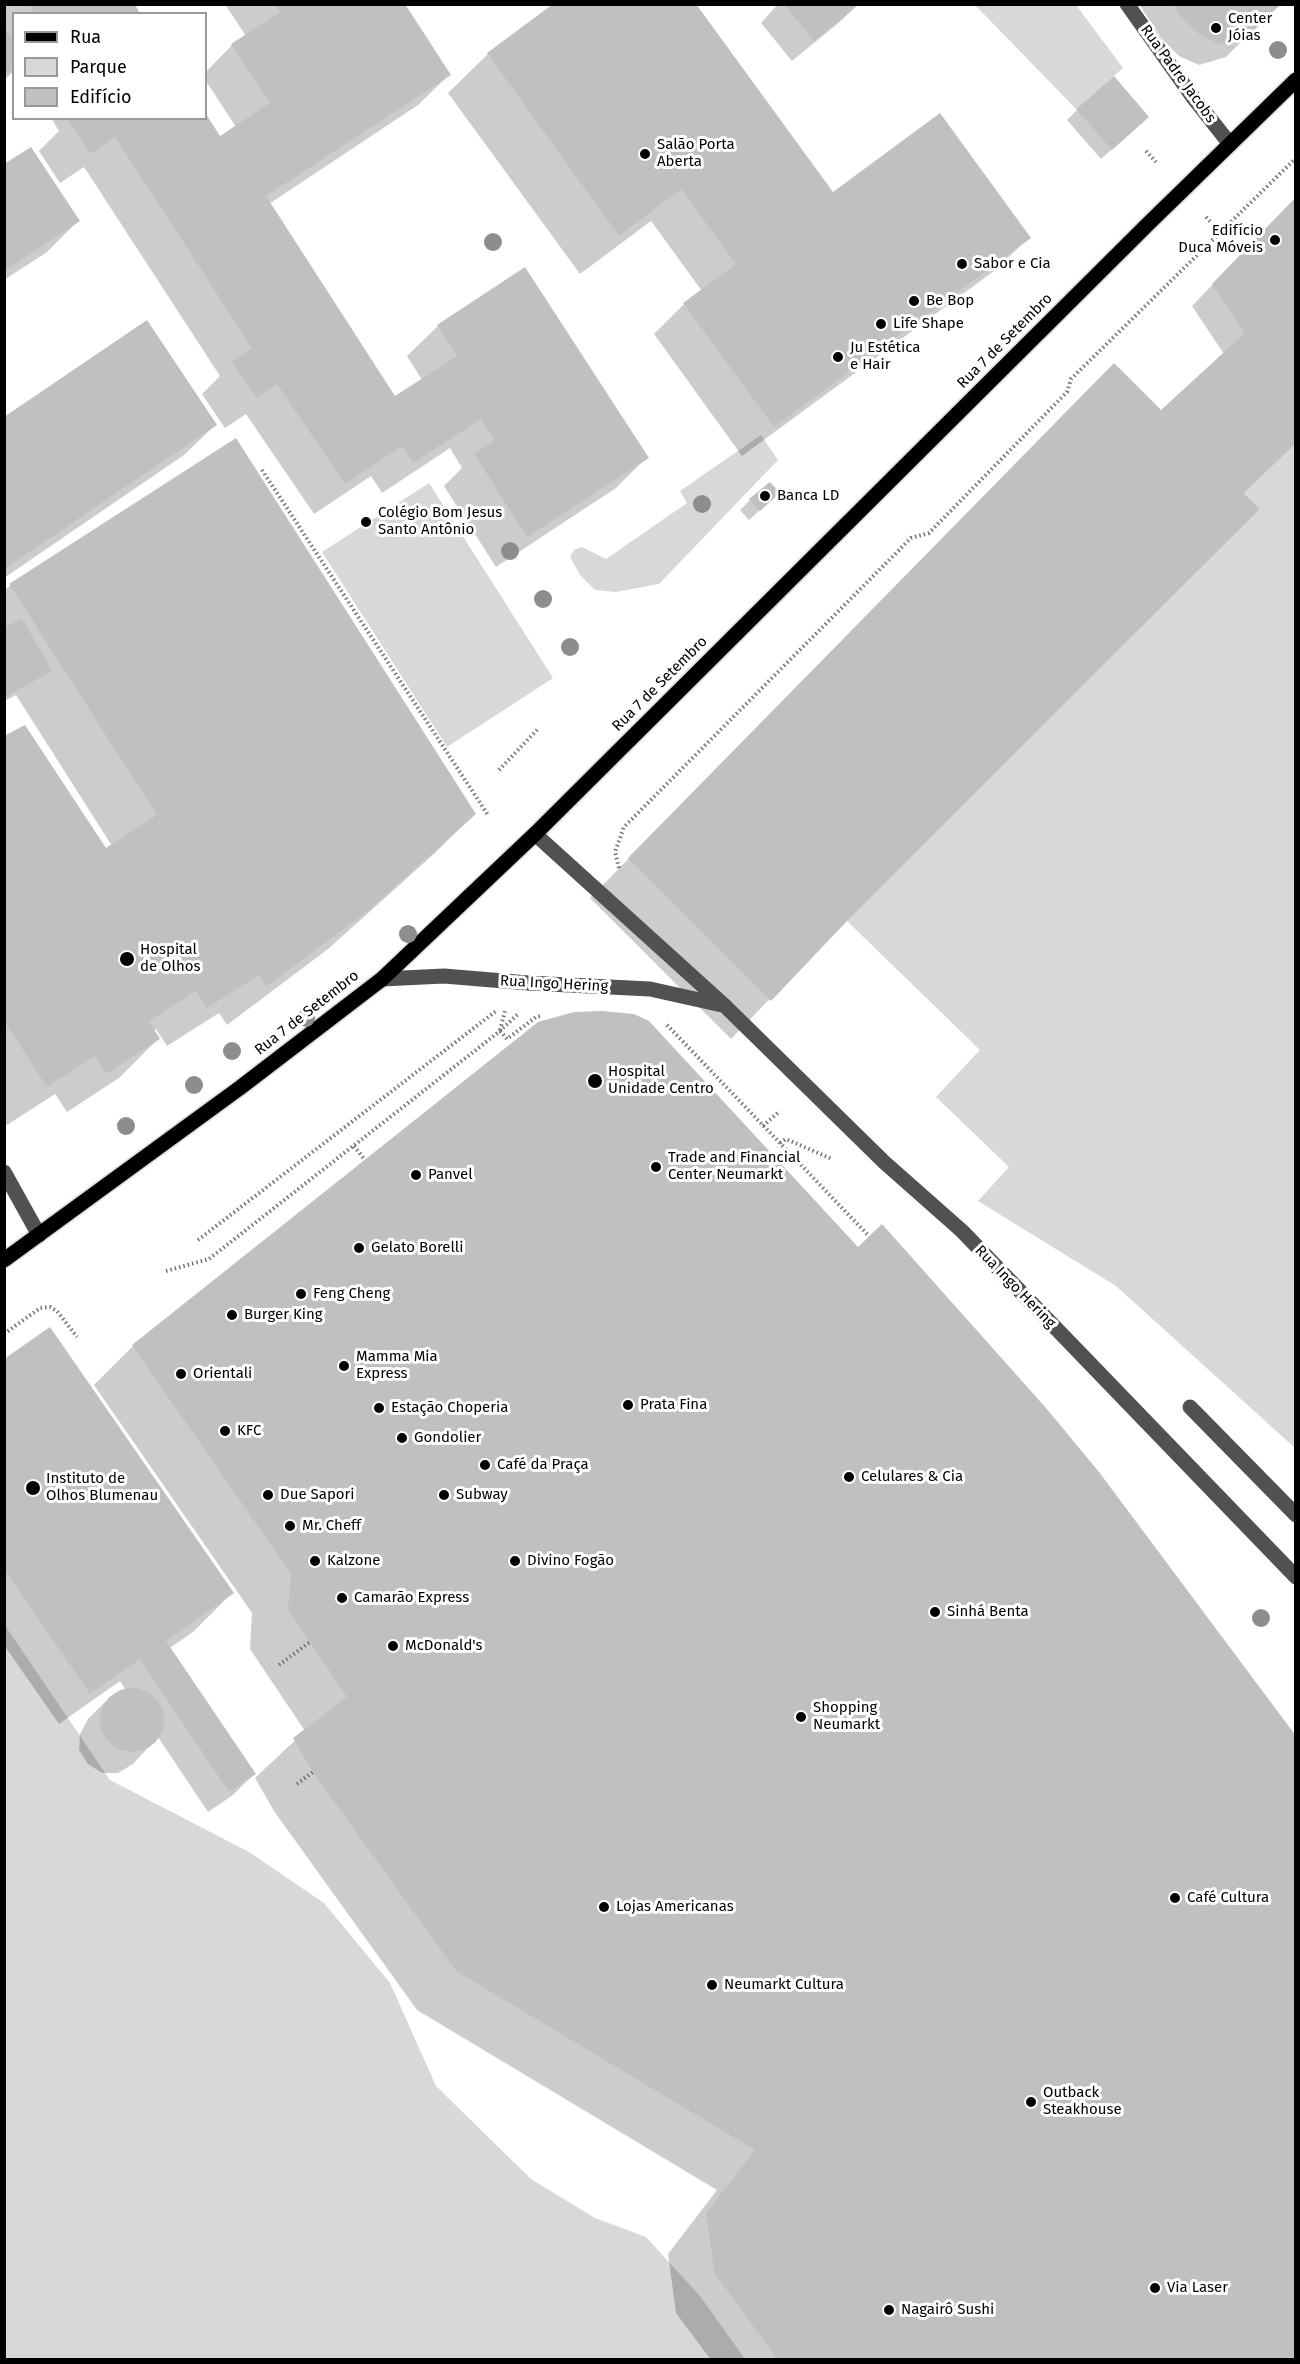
<!DOCTYPE html>
<html>
<head>
<meta charset="utf-8">
<style>
	body { margin:0 }
	#map { position:relative; width:1300px; height:2364px; overflow:hidden; background:#fff; font-family:"Fira Sans",sans-serif }
	canvas { display:block }
	.frame { position:absolute; inset:0; border:6px solid #000; pointer-events:none }
	.legend { position:absolute; left:12px; top:12px; width:195px; height:108px; box-sizing:border-box; background:#fff; border:2px solid #999; margin:0; padding:8px 10px; list-style:none; font-size:18px; color:#000 }
	.legend li { display:flex; align-items:center; gap:12px; height:30px }
	.legend b { width:30px; border:2px solid #999 }
</style>
</head>
<body>
<div id="map">
<canvas width="1300" height="2364"></canvas>
<div class="frame"></div>
<ul class="legend">
<li><b style="height:8px;background:#000"></b>Rua</li>
<li><b style="height:16px;background:#d8d8d8"></b>Parque</li>
<li><b style="height:16px;background:#c0c0c0"></b>Edifício</li>
</ul>
</div>
<script>
const ctx = document.querySelector('canvas').getContext('2d');
ctx.lineJoin = 'round';
function fill(path, color) { ctx.fillStyle = color; ctx.fill(path, 'evenodd'); }
const shape = rows => new Path2D(rows.map(r => 'M' + r).join(''));
function strokePath(path, color, width, dash) { ctx.strokeStyle = color; ctx.lineWidth = width; ctx.lineCap = dash ? 'butt' : 'round'; ctx.setLineDash(dash || []); ctx.stroke(path); }
function drawText(font, color, halo, rows, align = 'center') {
  ctx.font = font + ' "Fira Sans",sans-serif'; ctx.lineWidth = 6; ctx.setLineDash([]); ctx.textBaseline = 'middle'; ctx.strokeStyle = halo; ctx.fillStyle = color; for (const [text, x, y, turn = 0] of rows) {
    ctx.save(); ctx.translate(x, y); ctx.rotate((+turn || 0) * Math.PI / 180); ctx.textAlign = isNaN(turn) ? turn : align; if (halo) ctx.strokeText(text, 0, 0); ctx.fillText(text, 0, 0); ctx.restore();
  }
}
fill(shape([
	[975,5,1076,5,1123,68,1076,109],
	[761,435,778,460,659,584,616,592,595,590,580,575,570,557,574,550,582,547,606,559,687,503,680,491],
	[1295,443,1295,1448,1116,1286,978,1201,1009,1167,936,1097,980,1050,847,921,1260,509,1244,493],
	[429,483,553,678,447,747,322,552],
	[4,1624,110,1780,249,1852,324,1903,390,1983,436,2086,531,2179,595,2218,646,2237,700,2296,745,2359,5,2359]
]), '#d8d8d8');
fill(shape([
	[4,4,133,4,139,14,14,14,14,71,4,80],
	[225,4,403,4,449,75,418,105,269,204,395,398,422,380,407,356,438,326,647,457,616,488,496,567,444,486,462,468,450,448,382,493,371,476,314,514,246,414,225,428,202,394,220,376,84,167,60,183,39,151,59,131,51,118,206,118,206,117,219,138,236,127,206,81,206,72,232,45,246,36],
	[555,4,833,194,1029,237,998,268,742,456,654,334,684,304,702,291,651,221,580,274,448,93,488,54],
	[778,4,858,4,842,20,792,61,761,23],
	[1139,4,1279,4,1226,57,1199,65,1179,56,1161,38],
	[1077,110,1136,128,1101,159,1067,120],
	[4,166,78,221,47,252,4,280],
	[1296,198,1242,493,843,923,731,1039,590,898,1075,404,1161,412,1224,354,1192,306],
	[4,419,215,425,184,455,4,578],
	[236,440,474,814,435,853,328,949,227,1025,219,1013,167,1046,156,1029,154,1031,158,1039,119,1078,67,1112,55,1094,7,1125,4,1121,4,737,105,850,112,846,16,695,4,701,4,590],
	[750,500,768,503,749,520,740,510],
	[133,1346,1296,2360,711,2360,676,2313,668,2254,717,2190,417,2010,274,1811,255,1778,305,1731,250,1649,252,1613,94,1385],
	[4,1361,232,1593,193,1632,170,1648,254,1774,233,1795,208,1812,158,1737,133,1764,118,1773,102,1773,88,1764,79,1750,80,1734,88,1719,109,1698,125,1689,120,1681,59,1724,4,1645]
]), '#0003');
fill(shape([
	[29,4,135,4,140,14,35,14],
	[275,4,405,4,451,75,266,196,395,396,457,356,437,325,525,267,649,458,527,537,474,454,495,440,481,419,413,463,402,446,345,484,277,384,257,398,232,362,252,348,115,137,91,154,68,120,206,118,206,114,220,136,270,103,231,44,280,12],
	[553,4,696,4,833,192,940,113,1031,238,774,427,683,303,736,264,681,189,619,236,487,53],
	[784,4,859,4,814,41],
	[1174,4,1281,4,1248,36,1221,45,1200,35,1181,17],
	[4,27,14,40,14,69,4,75],
	[1114,76,1149,117,1112,150,1076,109],
	[31,147,80,221,4,271,4,164],
	[1296,197,1296,443,1244,493,1260,509,847,921,771,1001,628,858,1114,363,1161,410,1245,333,1212,284],
	[147,320,217,425,4,569,4,417],
	[236,438,476,814,369,910,266,987,259,975,207,1008,196,991,149,1021,160,1039,106,1074,95,1056,47,1087,4,1021,4,736,25,725,106,848,157,815,9,584],
	[770,482,780,493,760,511,749,499],
	[22,618,52,671,4,698,4,628],
	[602,1011,634,1014,649,1021,858,1247,882,1224,1046,1408,1099,1472,1296,1736,1296,2360,778,2360,715,2274,706,2213,755,2150,456,1971,313,1772,293,1738,347,1697,288,1609,291,1574,132,1345,538,1022,574,1012],
	[50,1327,234,1593,166,1641,256,1774,229,1792,140,1659,90,1694,4,1569,4,1359],
	'100 1720a32 32 0 1 1 64 0a32 32 0 1 1-64 0Z'
]), '#c0c0c0');
const major = shape([
	[4,1260,241,1087,382,979,535,834,1148,224,1296,80]
]);
strokePath(major, '#dbdbdb', 18);
strokePath(shape([
	[1146,151,1156,162],
	[1206,217,1221,233],
	[262,470,488,815],
	[499,770,538,729],
	[619,868,615,852,624,827,911,538,929,533,1067,392,1071,379,1296,158],
	[667,1025,869,1236],
	[500,1030,505,1011],
	[500,1031,507,1039,536,1017,542,1016],
	[763,1126,780,1111],
	[780,1143,786,1139,832,1159],
	[354,1146,365,1160],
	[198,1240,496,1011],
	[166,1271,209,1259,500,1031,519,1013],
	[4,1334,40,1308,50,1307,57,1311,77,1337],
	[279,1665,310,1642],
	[297,1784,313,1772]
]), '#737373', 4, [1.5, 3]);
strokePath(shape([
	[1127,4,1192,96,1230,144],
	[535,834,725,1006,884,1162,962,1231,1296,1577],
	[382,979,444,976,528,983,650,989,722,1005],
	[4,1172,39,1235],
	[1190,1407,1296,1515]
]), '#515151', 15);
strokePath(major, '#000', 15);
ctx.fillStyle = '#8d8d8d';
for (const [x, y] of [
	[1278,50],
	[493,242],
	[702,504],
	[510,551],
	[543,599],
	[570,647],
	[408,934],
	[306,1018],
	[232,1051],
	[194,1085],
	[126,1126],
	[1261,1618]
]) { ctx.beginPath(); ctx.arc(x, y, 9, 0, 2 * Math.PI); ctx.fill(); }
for (const [x, y, r, color] of [
	[1216,28,6,"#000"],
	[645,154,6,"#000"],
	[1275,240,6,"#000"],
	[962,264,6,"#000"],
	[914,301,6,"#000"],
	[881,324,6,"#000"],
	[838,357,6,"#000"],
	[765,496,6,"#000"],
	[366,522,6,"#000"],
	[127,959,8,"#000"],
	[595,1081,8,"#000"],
	[656,1167,6,"#000"],
	[416,1175,6,"#000"],
	[359,1248,6,"#000"],
	[301,1294,6,"#000"],
	[232,1315,6,"#000"],
	[344,1366,6,"#000"],
	[181,1374,6,"#000"],
	[628,1405,6,"#000"],
	[379,1408,6,"#000"],
	[225,1431,6,"#000"],
	[402,1438,6,"#000"],
	[485,1465,6,"#000"],
	[849,1477,6,"#000"],
	[33,1488,8,"#000"],
	[268,1495,6,"#000"],
	[444,1495,6,"#000"],
	[290,1526,6,"#000"],
	[315,1561,6,"#000"],
	[515,1561,6,"#000"],
	[342,1598,6,"#000"],
	[935,1612,6,"#000"],
	[393,1646,6,"#000"],
	[801,1717,6,"#000"],
	[1175,1898,6,"#000"],
	[604,1907,6,"#000"],
	[712,1985,6,"#000"],
	[1031,2102,6,"#000"],
	[1155,2288,6,"#000"],
	[889,2310,6,"#000"]
]) { const dot = new Path2D(); dot.arc(x, y, r, 0, 2 * Math.PI); ctx.fillStyle = color; ctx.fill(dot); strokePath(dot, '#fff', 2); }
drawText('15px', '#000', '#fff', [
	["Center",1228,19],
	["Jóias",1228,36],
	["Salão Porta",657,145],
	["Aberta",657,162],
	["Edifício",1263,231,"right"],
	["Duca Móveis",1263,248,"right"],
	["Sabor e Cia",974,264],
	["Be Bop",926,301],
	["Life Shape",893,324],
	["Ju Estética",850,348],
	["e Hair",850,365],
	["Banca LD",777,496],
	["Colégio Bom Jesus",378,513],
	["Santo Antônio",378,530],
	["Hospital",140,950],
	["de Olhos",140,967],
	["Hospital",608,1072],
	["Unidade Centro",608,1089],
	["Trade and Financial",668,1158],
	["Center Neumarkt",668,1175],
	["Panvel",428,1175],
	["Gelato Borelli",371,1248],
	["Feng Cheng",313,1294],
	["Burger King",244,1315],
	["Mamma Mia",356,1357],
	["Express",356,1374],
	["Orientali",193,1374],
	["Prata Fina",640,1405],
	["Estação Choperia",391,1408],
	["KFC",237,1431],
	["Gondolier",414,1438],
	["Café da Praça",497,1465],
	["Celulares & Cia",861,1477],
	["Instituto de",46,1479],
	["Olhos Blumenau",46,1496],
	["Due Sapori",280,1495],
	["Subway",456,1495],
	["Mr. Cheff",302,1526],
	["Kalzone",327,1561],
	["Divino Fogão",527,1561],
	["Camarão Express",354,1598],
	["Sinhá Benta",947,1612],
	["McDonald's",405,1646],
	["Shopping",813,1708],
	["Neumarkt",813,1725],
	["Café Cultura",1187,1898],
	["Lojas Americanas",616,1907],
	["Neumarkt Cultura",724,1985],
	["Outback",1043,2093],
	["Steakhouse",1043,2110],
	["Via Laser",1167,2288],
	["Nagairô Sushi",901,2310]
], 'left');
drawText('15px', '#000', '#fff', [
	["Rua Padre Jacobs",1178,74,54],
	["Rua 7 de Setembro",1005,341,-45],
	["Rua 7 de Setembro",660,684,-45],
	["Rua Ingo Hering",554,984,3],
	["Rua 7 de Setembro",307,1013,-38],
	["Rua Ingo Hering",1015,1287,46]
]);
</script>
</body>
</html>
